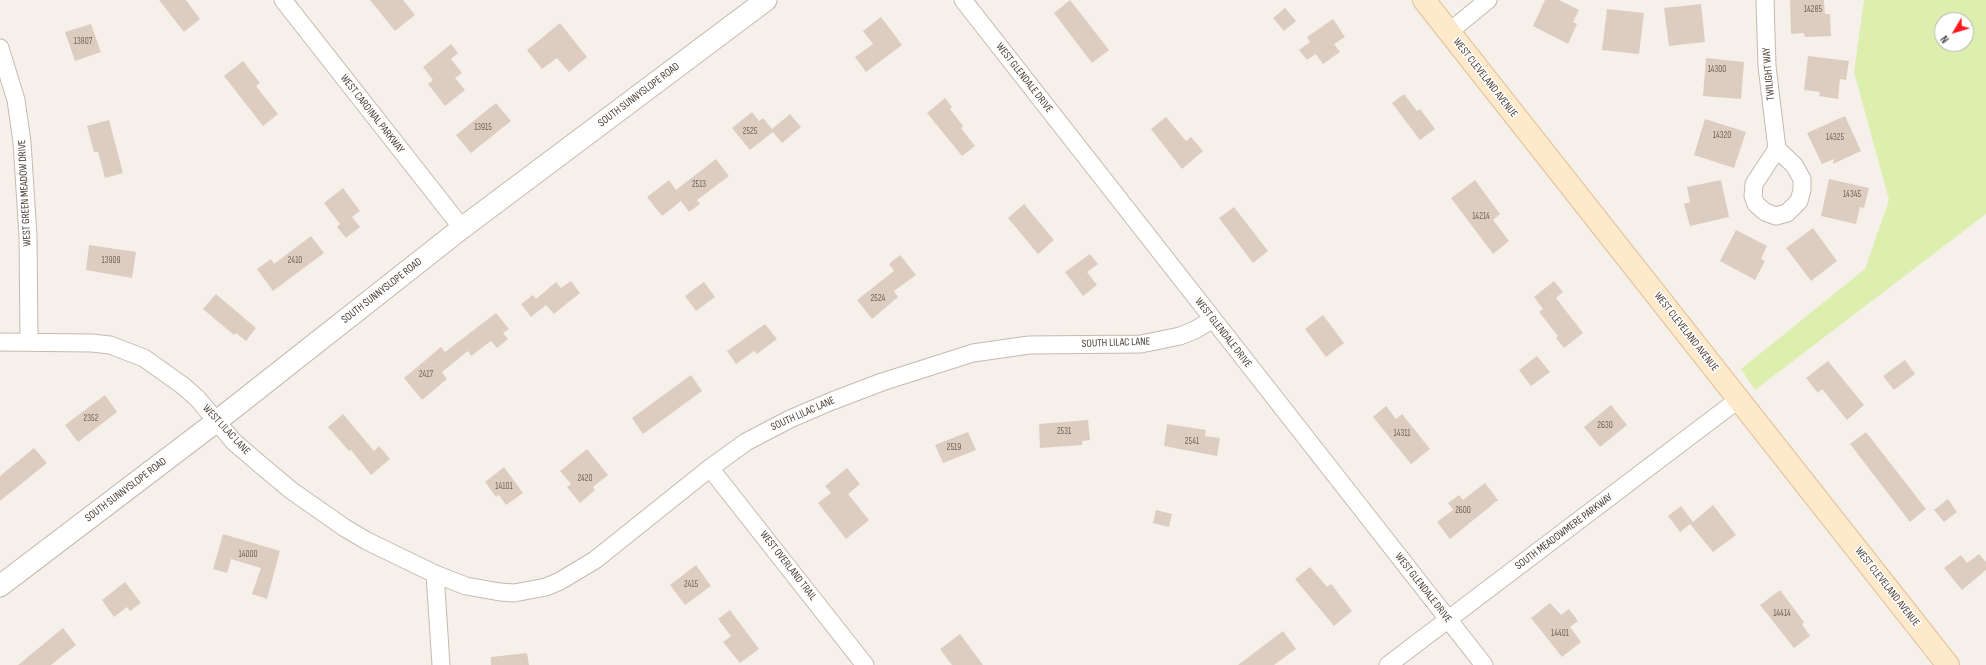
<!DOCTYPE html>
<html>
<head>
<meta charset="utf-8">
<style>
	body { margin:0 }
	#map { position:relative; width:1986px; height:665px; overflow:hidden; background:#f6f0ea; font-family:"Sofia Sans Condensed",sans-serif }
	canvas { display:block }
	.north { position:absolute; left:1934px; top:12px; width:40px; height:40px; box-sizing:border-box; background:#fff; border:1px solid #b7b3af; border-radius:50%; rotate:232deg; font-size:11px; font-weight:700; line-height:16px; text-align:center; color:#4c4037 }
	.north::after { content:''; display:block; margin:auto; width:14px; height:18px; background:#ff181f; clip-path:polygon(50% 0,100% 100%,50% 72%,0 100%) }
</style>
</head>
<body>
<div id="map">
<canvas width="1986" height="665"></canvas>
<div class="north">N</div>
</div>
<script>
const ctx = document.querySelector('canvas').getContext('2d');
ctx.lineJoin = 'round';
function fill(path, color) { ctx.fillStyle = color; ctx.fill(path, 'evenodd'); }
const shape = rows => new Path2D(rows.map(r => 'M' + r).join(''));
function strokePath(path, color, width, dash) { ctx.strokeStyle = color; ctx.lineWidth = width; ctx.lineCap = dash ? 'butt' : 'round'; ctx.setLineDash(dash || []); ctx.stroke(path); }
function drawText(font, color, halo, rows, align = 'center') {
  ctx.font = font + ' "Sofia Sans Condensed",sans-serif'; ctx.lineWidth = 3; ctx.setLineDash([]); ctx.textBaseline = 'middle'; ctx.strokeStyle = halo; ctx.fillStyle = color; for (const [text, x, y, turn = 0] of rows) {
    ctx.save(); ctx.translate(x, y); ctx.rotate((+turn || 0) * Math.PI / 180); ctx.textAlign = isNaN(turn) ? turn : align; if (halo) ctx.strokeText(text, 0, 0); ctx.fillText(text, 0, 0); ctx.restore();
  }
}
fill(shape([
	[1864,0,1986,0,1986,214,1755,390,1741,369,1865,269,1889,200,1854,72],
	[1942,20,1966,20,1966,44,1942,44]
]), '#ddefae');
fill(shape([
	[159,0,186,0,200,19,184,32],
	[370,0,403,0,415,15,395,31],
	[1070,0,1109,50,1092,63,1054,13],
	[1545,0,1559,0,1579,10,1573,22,1577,24,1568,44,1533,26],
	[1790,0,1824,0,1825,14,1830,14,1831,36,1805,37,1804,33,1791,34],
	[1701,4,1705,42,1669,46,1664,8],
	[1285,8,1296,21,1284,31,1273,18],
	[1607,9,1644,13,1639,54,1602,50],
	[881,17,902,45,866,72,855,57,873,44,863,31],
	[1333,19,1345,37,1334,44,1340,52,1323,64,1316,54,1307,60,1299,50,1310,42,1307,37],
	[560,23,587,57,569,72,557,58,542,69,527,50],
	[91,24,101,52,75,61,65,32],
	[451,44,458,53,451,59,462,73,455,78,465,90,445,106,428,84,433,80,423,67],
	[1808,56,1849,61,1846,80,1840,79,1838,99,1819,96,1820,92,1804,90],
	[1706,58,1744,62,1741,99,1703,96],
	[243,61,260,83,256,86,278,114,263,126,224,76],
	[1404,94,1417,111,1420,109,1435,129,1420,140,1392,103],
	[945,98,952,107,950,109,963,126,961,128,975,146,962,156,927,113],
	[496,103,511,121,471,153,456,135],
	[752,112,759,121,763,118,772,129,790,114,801,127,782,143,773,132,750,150,732,128],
	[1845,116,1861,151,1833,164,1834,159,1822,164,1807,133],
	[1166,117,1186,141,1191,137,1203,151,1182,169,1151,129],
	[1705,119,1746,132,1734,168,1694,155],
	[109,120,123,173,105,178,98,152,94,152,87,126],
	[716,159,729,176,697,200,700,204,689,212,681,201,662,216,647,197,669,180,676,190],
	[1829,179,1869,188,1864,208,1860,207,1856,224,1821,216],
	[1475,180,1500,214,1493,220,1509,241,1493,254,1451,198],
	[1721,180,1729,217,1690,226,1684,204,1690,202,1687,187],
	[343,188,360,211,352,217,360,227,346,238,337,227,340,224,324,203],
	[1024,204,1054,240,1038,254,1008,218],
	[1234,207,1268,251,1253,263,1219,218],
	[1813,228,1837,261,1811,281,1786,248],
	[1736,230,1767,246,1761,259,1765,261,1755,280,1720,261],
	[311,236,324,253,273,291,257,269,271,259,274,264],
	[89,245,136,252,132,278,86,270],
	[1090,254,1098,264,1087,272,1097,285,1083,296,1065,272],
	[900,255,916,275,894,291,898,297,872,319,857,300,894,271,889,264],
	[571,281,580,293,554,314,546,305,531,317,521,304,533,295,536,299,556,282,561,288],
	[1554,281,1563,292,1556,298,1583,333,1564,348,1556,338,1558,336,1539,312,1543,309,1534,297],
	[704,282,715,297,696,311,685,296],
	[216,294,256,328,246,341,236,333,234,335,203,309],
	[496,313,509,329,503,333,508,339,497,348,491,341,471,356,468,351,442,372,447,379,422,400,404,378,441,347,445,352],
	[1323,315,1344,343,1326,357,1305,329],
	[765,324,777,339,757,354,754,351,736,364,727,351],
	[1537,356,1550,372,1531,386,1519,370],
	[1905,360,1915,374,1894,390,1883,376],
	[1828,361,1864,405,1847,420,1822,389,1818,393,1806,378],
	[691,375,702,391,643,434,632,418],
	[105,395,117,412,78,442,65,425],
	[1611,405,1627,425,1600,447,1584,427],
	[1386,406,1396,419,1402,414,1430,449,1411,464,1373,417],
	[343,414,374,451,379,446,390,459,371,475,351,450,349,451,328,427],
	[1088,420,1090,440,1082,441,1082,445,1040,448,1039,424],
	[1167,424,1206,430,1205,436,1220,438,1217,456,1164,446],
	[968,432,976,450,943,463,935,445],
	[1866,432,1926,509,1910,522,1850,444],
	[34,448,47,463,0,501,0,476],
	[587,449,608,475,593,487,595,490,580,503,567,487,571,484,560,471],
	[504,467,523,493,506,505,499,495,496,497,485,482],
	[847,468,860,484,848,494,869,520,846,539,818,503,831,493,825,486],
	[1485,483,1498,500,1450,539,1437,522,1453,510,1448,503,1459,495,1463,500],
	[1948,499,1957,512,1944,522,1934,510],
	[1713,505,1736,535,1713,552,1690,524,1680,532,1668,516,1681,506,1693,522],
	[1156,510,1172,514,1169,527,1153,523],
	[223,534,280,551,267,599,252,594,261,568,231,559,227,573,213,569],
	[1979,554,1986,562,1986,570,1962,590,1944,568,1961,555,1967,563],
	[696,565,711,586,685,605,670,585],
	[1310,567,1327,587,1331,584,1352,611,1334,626,1295,579],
	[125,582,141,603,130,611,127,607,114,617,102,600],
	[1780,590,1804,622,1802,624,1810,636,1794,648,1760,605],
	[1550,603,1561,615,1569,609,1578,621,1570,627,1581,642,1562,657,1531,618],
	[730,610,759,649,740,663,723,642,731,636,718,619],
	[63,628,76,645,51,665,18,665],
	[1283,631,1296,649,1274,665,1238,665],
	[960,634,983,665,952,665,940,649],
	[527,653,529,665,491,665,491,657]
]), '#ddcdc1');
const minor = shape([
	[283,0,462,228],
	[963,0,1484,665],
	[1765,0,1767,66,1777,149],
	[1449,32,1488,0],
	[0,48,16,100,22,142,28,236,29,341],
	[1777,149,1794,165,1802,179,1802,190,1799,201,1787,213,1776,216,1765,212,1756,204,1753,196,1754,184,1777,149],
	[0,342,92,343,110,345,144,358,182,385,197,398,234,442,262,466,292,491,345,528,367,541,435,574,466,586,500,592,514,593,546,587,560,581,595,560,710,468,746,442,790,419,832,401,882,382,973,353,1029,345,1141,344,1180,336,1195,330,1213,319],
	[710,468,865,665],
	[435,574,441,665],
	[1388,665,1739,399]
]);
const tertiary = shape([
	[0,586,217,421,462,228,766,0]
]);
const secondary = shape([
	[1424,0,1948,665]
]);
strokePath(minor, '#c6b9ae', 19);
strokePath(tertiary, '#c6b9ae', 23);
strokePath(secondary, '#dfbf97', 24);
strokePath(minor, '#fff', 17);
strokePath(tertiary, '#fff', 21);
strokePath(secondary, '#ffe9cb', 22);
drawText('9px', '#70635a', null, [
	["14285",1813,10],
	["13807",83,42],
	["14300",1717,70],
	["13915",483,128],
	["2525",750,132],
	["14320",1722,136],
	["14325",1835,138],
	["2513",699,185],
	["14345",1852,195],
	["14214",1481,217],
	["13909",111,261],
	["2410",295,261],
	["2524",878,299],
	["2417",426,375],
	["2352",91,419],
	["2630",1605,426],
	["2531",1064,432],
	["14311",1402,434],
	["2541",1192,442],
	["2519",954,448],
	["2420",585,479],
	["14101",504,487],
	["2600",1463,511],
	["14000",248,555],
	["2415",691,585],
	["14414",1782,614],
	["14401",1560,634]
]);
drawText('11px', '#4c4037', '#fff', [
	["TWILIGHT WAY",1769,74,-95],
	["WEST GLENDALE DRIVE",1024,78,52],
	["WEST CLEVELAND AVENUE",1485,78,52],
	["SOUTH SUNNYSLOPE ROAD",639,95,-37],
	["WEST CARDINAL PARKWAY",372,114,52],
	["WEST GREEN MEADOW DRIVE",25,193,-93],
	["SOUTH SUNNYSLOPE ROAD",382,291,-38],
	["WEST CLEVELAND AVENUE",1686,332,52],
	["WEST GLENDALE DRIVE",1223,333,52],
	["SOUTH LILAC LANE",1116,343,-2],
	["SOUTH LILAC LANE",803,414,-24],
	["WEST LILAC LANE",226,430,47],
	["SOUTH SUNNYSLOPE ROAD",126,490,-37],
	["SOUTH MEADOWMERE PARKWAY",1564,532,-37],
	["WEST OVERLAND TRAIL",788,566,52],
	["WEST CLEVELAND AVENUE",1887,587,52],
	["WEST GLENDALE DRIVE",1423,588,52]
]);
</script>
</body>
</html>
